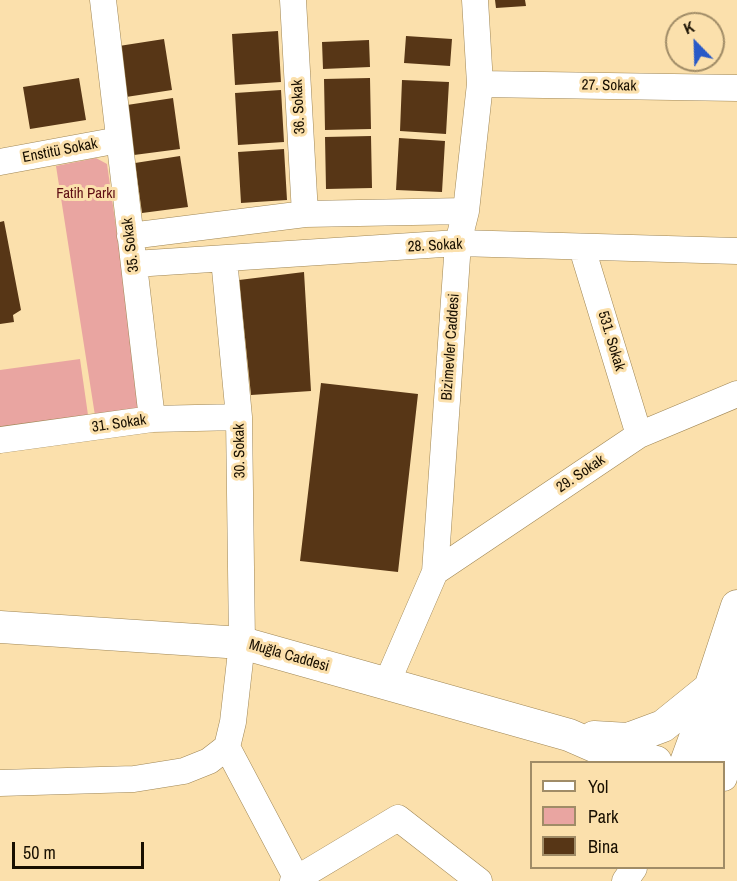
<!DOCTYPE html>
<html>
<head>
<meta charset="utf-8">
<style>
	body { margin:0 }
	#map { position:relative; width:737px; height:881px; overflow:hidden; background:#fbe0ac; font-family:"Archivo Narrow",sans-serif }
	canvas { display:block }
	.legend { position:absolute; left:530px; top:761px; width:195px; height:108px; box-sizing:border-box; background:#fbe0ac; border:2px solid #a08c67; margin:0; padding:8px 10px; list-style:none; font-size:18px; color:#180f00 }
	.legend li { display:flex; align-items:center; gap:12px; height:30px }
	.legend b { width:30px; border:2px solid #a08c67 }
	.north { position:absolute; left:665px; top:12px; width:60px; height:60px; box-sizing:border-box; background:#fbe0ac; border:2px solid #a08c67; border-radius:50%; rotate:337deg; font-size:16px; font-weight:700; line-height:24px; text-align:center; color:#180f00 }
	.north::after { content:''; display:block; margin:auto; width:21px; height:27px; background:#2859c7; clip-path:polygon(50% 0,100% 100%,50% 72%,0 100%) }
	.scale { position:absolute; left:12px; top:842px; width:132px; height:27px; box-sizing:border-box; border:3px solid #180f00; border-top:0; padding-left:8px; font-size:18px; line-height:21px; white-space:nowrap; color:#180f00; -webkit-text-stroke:4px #fbe0ac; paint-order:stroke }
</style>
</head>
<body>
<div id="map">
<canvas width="737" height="881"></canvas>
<ul class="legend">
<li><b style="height:8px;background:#fff"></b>Yol</li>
<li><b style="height:16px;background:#e9a5a1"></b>Park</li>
<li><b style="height:16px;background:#573616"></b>Bina</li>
</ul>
<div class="north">K</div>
<div class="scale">50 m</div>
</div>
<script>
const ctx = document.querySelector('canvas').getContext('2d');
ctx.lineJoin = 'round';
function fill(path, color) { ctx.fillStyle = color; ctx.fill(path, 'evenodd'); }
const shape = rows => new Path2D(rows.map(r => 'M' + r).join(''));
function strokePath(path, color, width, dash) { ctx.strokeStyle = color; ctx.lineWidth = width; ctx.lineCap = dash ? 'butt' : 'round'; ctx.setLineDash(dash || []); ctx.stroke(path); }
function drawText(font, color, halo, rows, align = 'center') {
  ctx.font = font + ' "Archivo Narrow",sans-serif'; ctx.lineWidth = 6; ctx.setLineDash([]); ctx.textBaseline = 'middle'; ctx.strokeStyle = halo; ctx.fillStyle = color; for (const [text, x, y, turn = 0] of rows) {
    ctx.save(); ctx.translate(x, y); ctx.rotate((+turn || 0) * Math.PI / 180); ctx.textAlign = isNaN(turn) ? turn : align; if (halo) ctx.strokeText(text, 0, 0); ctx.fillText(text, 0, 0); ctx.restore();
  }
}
fill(shape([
	[96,158,107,164,143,415,96,422,56,166],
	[80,359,88,415,0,427,0,370]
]), '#e9a5a1');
fill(shape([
	[495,0,525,0,526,6,496,8],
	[278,31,281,82,235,85,232,34],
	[406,36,452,39,450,66,404,63],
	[164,39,172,90,126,97,119,46],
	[369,40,370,67,323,69,322,42],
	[79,78,86,120,30,129,23,87],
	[370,78,371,129,325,130,324,79],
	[402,80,449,82,446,134,400,131],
	[281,90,284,142,238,145,235,93],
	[173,98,180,149,134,155,127,105],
	[371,136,372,188,326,189,325,137],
	[399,138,445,141,442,192,396,190],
	[284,149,287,200,241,203,238,152],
	[180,156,188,207,142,213,135,163],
	[4,221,21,310,13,315,14,322,0,324,0,222],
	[304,272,311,391,251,395,239,280],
	[321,383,418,394,398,572,300,561]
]), '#573616');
const minor = shape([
	[103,0,152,419],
	[293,0,305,214],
	[480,84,737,88],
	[0,162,119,140],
	[130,236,305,214,466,211],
	[582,248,639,435],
	[134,264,458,243,737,251],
	[0,440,152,419,239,417],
	[435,572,639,435,737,394],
	[386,685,435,572,458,243,466,211,480,84,475,0],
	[227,747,298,881],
	[683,762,710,688],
	[724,778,737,724],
	[0,783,134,779,184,771,209,761,227,747,233,722,242,643,239,417,224,259],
	[293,881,398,818,479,881],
	[625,881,634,868]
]);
const major = shape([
	[0,627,242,643,569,735,608,752,656,762],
	[594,737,628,739,663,726,710,688,737,606],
	[690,762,711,750,737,665]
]);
strokePath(minor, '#9f8655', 27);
strokePath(major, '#9f8655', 33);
strokePath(minor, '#fff', 26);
strokePath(major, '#fff', 32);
drawText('15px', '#180f00', '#fbe0ac', [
	["27. Sokak",609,86,1],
	["36. Sokak",299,107,-93],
	["Enstitü Sokak",60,151,-11],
	["35. Sokak",131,245,-97],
	["28. Sokak",435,246,-3],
	["531. Sokak",611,341,73],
	["Bizimevler Caddesi",451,347,-86],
	["31. Sokak",119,424,-8],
	["30. Sokak",240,451,-91],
	["29. Sokak",581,474,-34],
	["Muğla Caddesi",289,656,16]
]);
drawText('15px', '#5e0e14', '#fbe0ac', [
	["Fatih Parkı",86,194]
]);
</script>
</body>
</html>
